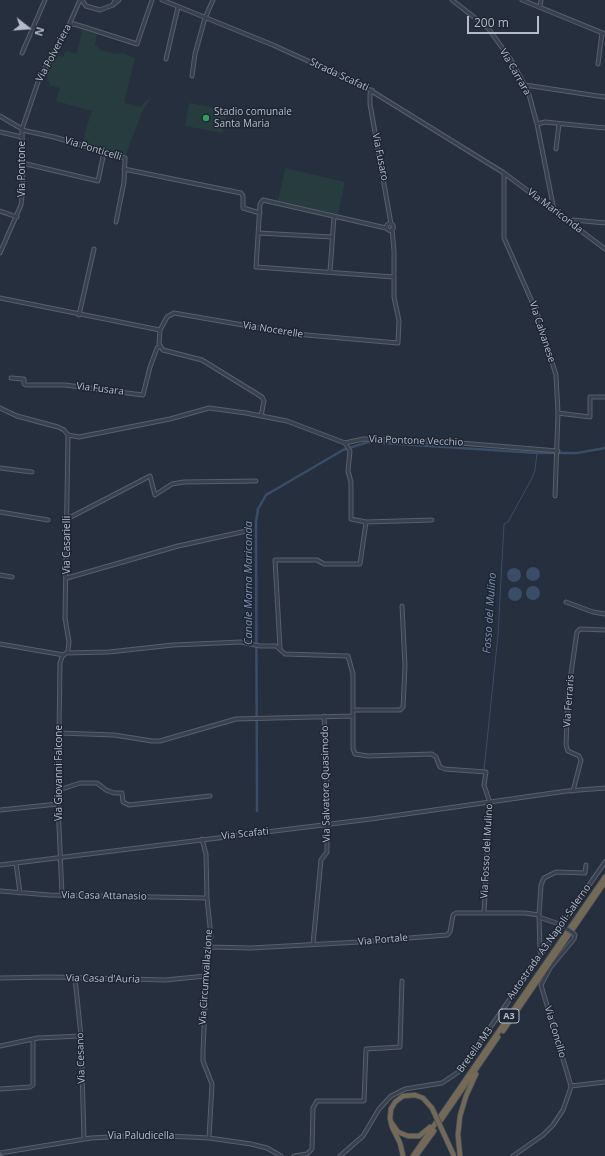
<!DOCTYPE html>
<html>
<head>
<meta charset="utf-8">
<style>
	body { margin:0 }
	#map { position:relative; width:605px; height:1156px; overflow:hidden; background:#252f3e; font-family:"Open Sans",sans-serif }
	canvas { display:block }
	.north { position:absolute; left:8px; top:8px; width:40px; height:40px; -webkit-text-stroke:3px #1e2633; paint-order:stroke; rotate:107deg; font-size:11px; font-weight:700; line-height:16px; text-align:center; color:#b5bcc9 }
	.north::after { content:''; display:block; margin:auto; width:14px; height:18px; background:#b5bcc9; clip-path:polygon(50% 0,100% 100%,50% 72%,0 100%) }
	.scale { position:absolute; left:467px; top:16px; width:72px; height:18px; box-sizing:border-box; border:2px solid #b5bcc9; border-top:0; padding-left:5px; font-size:12px; line-height:14px; white-space:nowrap; color:#b5bcc9; -webkit-text-stroke:3px #1e2633; paint-order:stroke }
</style>
</head>
<body>
<div id="map">
<canvas width="605" height="1156"></canvas>
<div class="north">N</div>
<div class="scale">200 m</div>
</div>
<script>
const ctx = document.querySelector('canvas').getContext('2d');
ctx.lineJoin = 'round';
function fill(path, color) { ctx.fillStyle = color; ctx.fill(path, 'evenodd'); }
const shape = rows => new Path2D(rows.map(r => 'M' + r).join(''));
function strokePath(path, color, width, dash) { ctx.strokeStyle = color; ctx.lineWidth = width; ctx.lineCap = dash ? 'butt' : 'round'; ctx.setLineDash(dash || []); ctx.stroke(path); }
function drawText(font, color, halo, rows, align = 'center') {
  ctx.font = font + ' "Open Sans",sans-serif'; ctx.lineWidth = 3; ctx.setLineDash([]); ctx.textBaseline = 'middle'; ctx.strokeStyle = halo; ctx.fillStyle = color; for (const [text, x, y, turn = 0] of rows) {
    ctx.save(); ctx.translate(x, y); ctx.rotate((+turn || 0) * Math.PI / 180); ctx.textAlign = isNaN(turn) ? turn : align; if (halo) ctx.strokeText(text, 0, 0); ctx.fillText(text, 0, 0); ctx.restore();
  }
}
fill(shape([
	[82,29,97,34,95,45,101,50,115,54,123,53,135,58,124,102,125,103,140,107,152,96,142,112,125,157,82,145,85,135,84,134,92,111,56,101,60,88,49,85,50,82,47,81,48,77,43,75,55,54,63,57,66,51,77,54],
	[189,103,227,110,223,133,185,126],
	[285,168,345,182,338,214,278,201]
]), '#273c3f');
fill(shape([
	'526 574a7 7 0 1 1 14 0a7 7 0 1 1-14 0Z',
	'507 575a7 7 0 1 1 14 0a7 7 0 1 1-14 0Z',
	'526 593a7 7 0 1 1 14 0a7 7 0 1 1-14 0Z',
	'508 594a7 7 0 1 1 14 0a7 7 0 1 1-14 0Z'
]), '#3a4c67');
strokePath(shape([
	[484,770,498,635,504,524,508,522,532,478,535,470,537,453]
]), '#3a4c67', 1);
strokePath(shape([
	[257,811,256,522,258,509,266,495,343,450,368,442,537,453,577,453,605,448]
]), '#3a4c67', 2.5);
const minor = shape([
	[82,0,86,6,100,10,113,5,115,0],
	[162,0,273,45,365,87,504,173,605,249],
	[452,0,488,28,511,60,528,91,537,124,554,210],
	[522,0,605,34],
	[113,5,119,0],
	[540,7,541,0],
	[69,25,74,24,84,27,137,44,152,0],
	[22,53,45,0],
	[166,59,178,7],
	[598,64,602,33],
	[192,76,195,54,205,18,213,0],
	[525,85,605,97],
	[372,90,370,94,370,104,391,224],
	[0,116,22,129],
	[537,124,545,122,605,128],
	[22,130,54,137,125,158,124,182,116,222],
	[0,132,22,137],
	[556,149,559,124],
	[22,163,98,181,104,152],
	[124,169,241,193,243,196,243,208,260,213],
	[504,173,504,238,537,313,556,375,558,413,555,496],
	[0,211,17,217],
	[570,221,574,220,605,223],
	'386.5 227a3.5 3.5 0 1 1 7 0a3.5 3.5 0 1 1-7 0Z',
	[386,228,263,200,260,204,256,267,394,277],
	[258,233,332,237],
	[0,253,21,205,23,189,22,129,39,79,69,25,80,0],
	[330,272,334,216],
	[0,298,160,330,167,317,174,313,295,334,398,343,399,321,394,297,394,251,392,229],
	[79,315,94,249],
	[160,330,159,344,163,350,202,360,262,397,264,401,261,416],
	[11,378,24,379,24,384,26,385,65,385,143,395,150,367,157,348,159,347],
	[0,408,17,416,58,427,64,430,68,435],
	[558,413,590,417,590,397,605,397],
	[68,435,79,437,170,419,209,408,246,413,287,421,345,443,363,439,401,440,460,443,558,451],
	[345,443,350,451,348,471,351,482,351,519,366,522],
	[0,468,32,472],
	[0,512,48,520],
	[67,519,150,476,155,495,172,484,184,482,256,481],
	[0,575,12,577],
	[67,578,178,546,251,530],
	[566,602,593,612,605,614],
	[0,644,64,655],
	[280,648,275,560,317,560,324,564,360,564,366,522,432,520],
	[66,653,109,652,173,645,241,642,260,646,276,646,285,654,348,656,353,674,353,749,355,754,368,756,432,754,436,757,440,767,445,769,486,772,484,785,490,803,484,913],
	[353,710,400,710,403,707,405,666,402,606],
	[59,733,114,735,152,741,160,741,236,719,353,716],
	[59,790,80,783,97,783,106,790,114,793,122,793,123,802,129,805,210,796],
	[573,791,581,760,579,756,568,751,566,745,568,694,577,632,580,629,605,630],
	[0,810,58,804],
	[202,839,206,854,207,898,211,937,205,966,206,983,203,1051,203,1061,212,1084,209,1138],
	[16,863,20,893],
	[0,865,371,819,567,791,605,788],
	[0,891,50,895,207,898],
	[62,895,58,804,59,733,60,663,62,657,68,651,69,642,65,618,68,435],
	[539,915,541,885,544,878,556,872,585,873,586,865],
	[539,917,540,951],
	[313,944,321,860,327,852,327,785,324,716],
	[209,947,251,948,359,942,447,935,450,932,453,915,456,913,525,913,539,915,539,917,559,924],
	[0,978,51,977,165,980,206,976],
	[75,978,81,1036,84,1139],
	[0,1046,38,1038,81,1036],
	[571,1086,605,1082],
	[0,1089,30,1087,33,1085,33,1039],
	[0,1153,91,1138,148,1135,209,1138,251,1144,267,1148,281,1156],
	[294,1156,307,1154,312,1149,313,1108,317,1101,364,1101,366,1049,400,1047,402,981],
	[340,1156,363,1136,379,1109,391,1096,405,1089,442,1083,460,1071,605,862],
	[513,1156,543,1135,553,1125,563,1110,570,1090,571,1086,541,985,550,968,574,939,575,935,573,933]
]);
const major = shape([
	[0,1154,1,1156]
]);
const highway = shape([
	[503,1031,605,882],
	[391,1109,390,1118,392,1127,400,1143,403,1156],
	[441,1120,498,1037],
	[391,1122,398,1132,408,1136,419,1136,430,1127],
	[413,1156,605,877],
	[416,1156,434,1131],
	[460,1156,458,1135,460,1116,466,1096,476,1074]
]);
strokePath(minor, '#575f6c', 5);
strokePath(major, '#424a57', 5.5);
strokePath(highway, '#444c59', 6);
strokePath(minor, '#39414e', 3);
strokePath(major, '#57606e', 3.5);
strokePath(highway, '#746956', 4.5);
const minorBridge = shape([
	[559,924,564,927],
	[567,929,573,933]
]);
const highwayBridge = shape([
	[391,1109,395,1102,403,1096,415,1095,423,1098,432,1108,454,1156]
]);
strokePath(minorBridge, '#575f6c', 5, []);
strokePath(highwayBridge, '#444c59', 6, []);
strokePath(minorBridge, '#39414e', 3);
strokePath(highwayBridge, '#746956', 4.5);
for (const [x, y, r, color] of [
	[206,118,4,"#2e9e5b"]
]) { const dot = new Path2D(); dot.arc(x, y, r, 0, 2 * Math.PI); ctx.fillStyle = color; ctx.fill(dot); strokePath(dot, '#1e2633', 1.5); }
for (const [x, y, w] of [
	[509,1016,20]
]) { const box = new Path2D(); box.roundRect(x - w / 2, y - 7, w, 14, 3); ctx.fillStyle = '#1e2633'; ctx.fill(box); strokePath(box, '#b5bcc9', 1); }
drawText('bold 9px', '#b5bcc9', null, [
	["A3",509,1016]
]);
drawText('10px', '#b5bcc9', '#1e2633', [
	["Via Polveriera",54,53,-62],
	["Via Carrara",515,72,60],
	["Strada Scafati",339,75,25],
	["Via Ponticelli",93,149,17],
	["Via Fusaro",380,157,79],
	["Via Pontone",22,169,-90],
	["Via Mariconda",555,211,37],
	["Via Nocerelle",273,330,9],
	["Via Calvanese",542,332,72],
	["Via Fusara",100,389,7],
	["Via Pontone Vecchio",416,441,2],
	["Via Casarielli",67,545,-90],
	["Via Ferraris",569,701,-86],
	["Via Giovanni Falcone",59,773,-90],
	["Via Salvatore Quasimodo",326,784,-91],
	["Via Scafati",245,834,-6],
	["Via Fosso del Mulino",487,851,-87],
	["Via Casa Attanasio",104,896,1],
	["Via Portale",383,940,-5],
	["Autostrada A3 Napoli-Salerno",549,942,-55],
	["Via Circumvallazione",206,977,-86],
	["Via Casa d'Auria",103,979,1],
	["Via Concilio",555,1032,73],
	["Bretella M3",475,1050,-54],
	["Via Cesano",81,1058,-92],
	["Via Paludicella",141,1136]
]);
drawText('10px', '#b5bcc9', '#1e2633', [
	["Stadio comunale",214,112],
	["Santa Maria",214,124]
], 'left');
drawText('italic 11px', '#7c91b1', '#1e2633', [
	["Canale Marna Mariconda",249,583,-90],
	["Fosso del Mulino",490,613,-86]
]);
</script>
</body>
</html>
